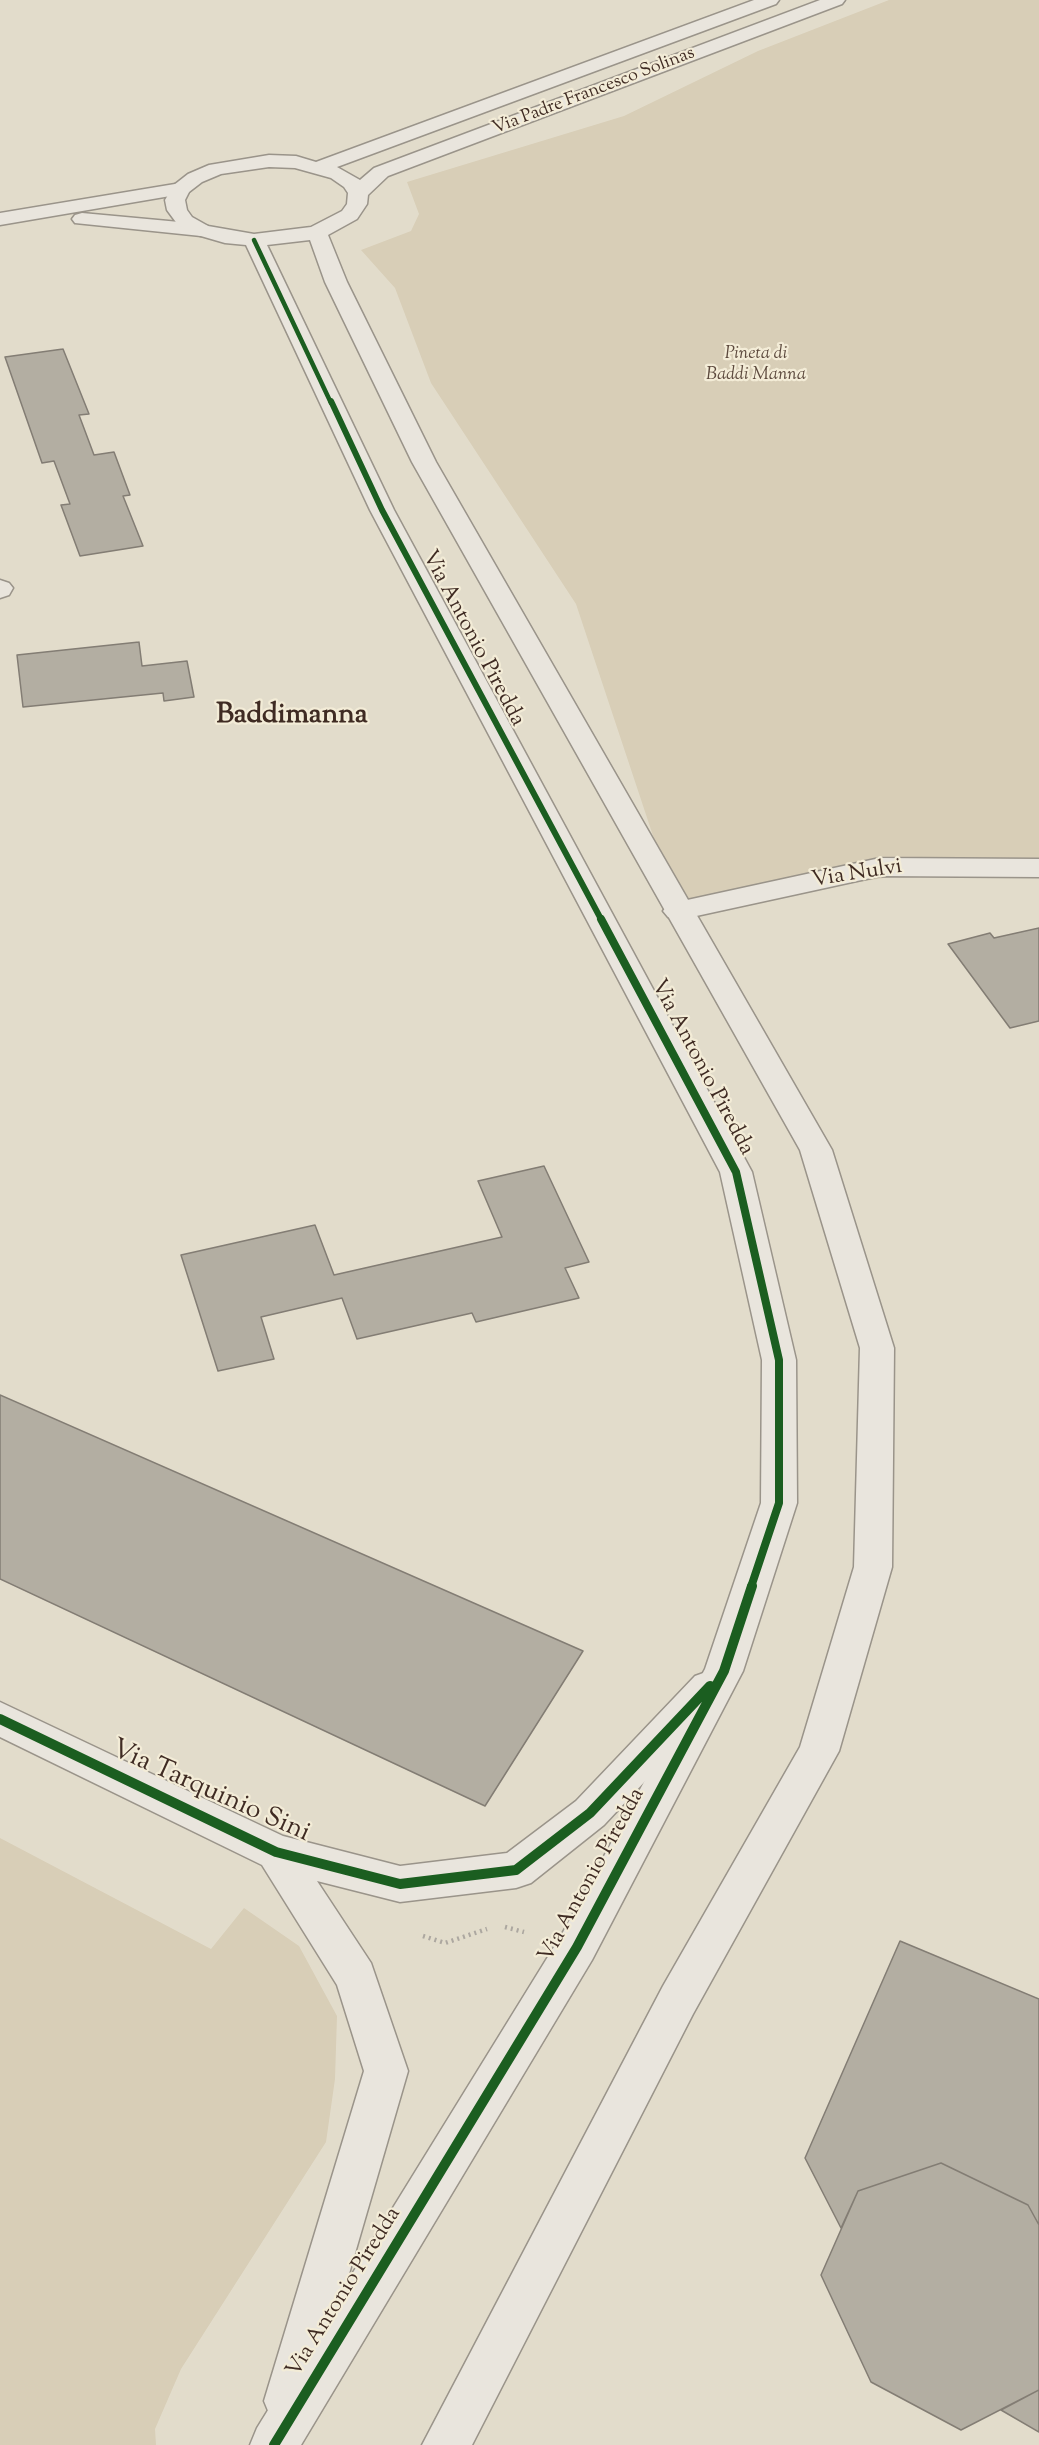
<!DOCTYPE html>
<html>
<head>
<meta charset="utf-8">
<style>
	body { margin:0 }
	canvas { display:block; background:#e2dccb }
</style>
</head>
<body>
<canvas width="1039" height="2445"></canvas>
<script>
const ctx = document.querySelector('canvas').getContext('2d');
ctx.lineJoin = 'round';
function fill(path, color) { ctx.fillStyle = color; ctx.fill(path, 'evenodd'); }
const shape = rows => new Path2D(rows.map(r => 'M' + r).join(''));
function strokePath(path, color, width, dash) { ctx.strokeStyle = color; ctx.lineWidth = width; ctx.lineCap = dash ? 'butt' : 'round'; ctx.setLineDash(dash || []); ctx.stroke(path); }
function drawText(font, color, halo, rows, align = 'center') {
  ctx.font = font + ' "Sorts Mill Goudy",serif'; ctx.lineWidth = 4.5; ctx.setLineDash([]); ctx.textBaseline = 'middle'; ctx.strokeStyle = halo; ctx.fillStyle = color; for (const [text, x, y, turn = 0] of rows) {
    ctx.save(); ctx.translate(x, y); ctx.rotate((+turn || 0) * Math.PI / 180); ctx.textAlign = isNaN(turn) ? turn : align; if (halo) ctx.strokeText(text, 0, 0); ctx.fillText(text, 0, 0); ctx.restore();
  }
}
fill(shape([
	[889,0,1039,0,1039,868,959,866,678,911,576,604,431,383,395,288,361,250,411,231,419,214,407,182,624,116,758,51],
	[0,1838,211,1949,244,1908,299,1946,337,2016,335,2079,326,2142,181,2369,155,2429,156,2445,0,2445]
]), '#d8ceb7');
const building = shape([
	[63,349,89,414,79,415,94,455,114,452,130,495,123,496,143,546,80,556,61,505,70,504,54,461,42,463,5,357,63,349],
	[139,642,142,666,187,661,194,697,164,701,163,693,23,707,17,655,139,642],
	[1039,928,1039,1021,1010,1028,948,944,990,933,994,938,1039,928],
	[544,1166,589,1262,565,1268,579,1298,476,1322,472,1313,357,1339,342,1298,261,1317,274,1359,218,1371,181,1255,315,1225,334,1275,502,1237,478,1181,544,1166],
	[0,1395,583,1651,485,1806,0,1579,0,1395],
	[900,1941,1039,1999,1039,2225,1028,2205,941,2163,858,2191,841,2228,805,2158,900,1941],
	[941,2163,1028,2205,1039,2225,1039,2390,961,2430,871,2382,821,2275,858,2191,941,2163],
	[1039,2390,1039,2432,1001,2410,1039,2390]
]);
fill(building, '#b3aea2');
strokePath(building, '#837d74', 1.5);
const minor = shape([
	[181,183,188,185,191,189,188,193,0,225,0,213,181,183],
	[82,213,201,224,208,226,211,230,208,234,201,236,75,223,72,219,75,215,82,213],
	[0,580,9,583,13,588,9,595,0,598,0,580],
	[880,858,1039,859,1039,877,880,876,678,920,668,917,663,911,668,905,678,902,880,858],
	[709,1671,723,1676,728,1687,723,1698,604,1825,531,1883,516,1888,400,1902,317,1881,371,1963,408,2071,312,2401,305,2418,288,2425,271,2418,264,2401,364,2071,337,1985,262,1865,0,1737,0,1702,283,1836,400,1866,507,1853,576,1801,695,1676,709,1671]
]);
const tertiary = shape([
	[754,0,779,0,776,4,337,167,360,180,374,168,820,0,845,0,842,4,388,176,368,195,367,204,357,219,328,235,347,282,436,462,832,1150,894,1348,892,1567,839,1751,693,2014,472,2445,422,2445,663,1986,800,1747,854,1567,860,1348,800,1150,412,462,325,282,310,240,267,245,394,510,752,1172,796,1360,797,1503,743,1671,592,1960,301,2445,250,2445,257,2428,562,1934,705,1669,761,1503,762,1360,720,1172,370,510,246,245,225,243,194,234,178,225,167,210,165,200,174,185,188,174,209,165,269,155,296,156,316,162,754,0],
	[269,167,295,168,331,178,344,187,348,193,347,204,342,211,311,227,254,234,208,226,192,217,187,210,185,200,189,192,202,182,221,174,269,167]
]);
strokePath(minor, '#9a948a', 3);
strokePath(tertiary, '#9a948a', 3);
strokePath(shape([
	[505,1927,524,1932],
	[423,1936,445,1943,487,1929]
]), '#aca7a0', 4.5, [2, 4]);
fill(minor, '#e9e5dd');
fill(tertiary, '#e9e5dd');
strokePath(shape([
	[254,240,331,403]
]), '#1b5e20', 4.5);
strokePath(shape([
	[331,401,382,510,602,921]
]), '#1b5e20', 6);
strokePath(shape([
	[601,919,736,1172,779,1360,779,1503,751,1587]
]), '#1b5e20', 8);
strokePath(shape([
	[0,1719,276,1852,400,1884,516,1870,590,1813,710,1686],
	[274,2445,577,1947,724,1671,752,1586]
]), '#1b5e20', 10);
drawText('18px', '#3f2b23', '#f3ecd7', [
	["Via Padre Francesco Solinas",594,92,-21]
]);
drawText('italic 18px', '#5c493d', '#f3ecd7', [
	["Pineta di",756,355],
	["Baddi Manna",756,376]
]);
drawText('22px', '#3f2b23', '#f3ecd7', [
	["Via Antonio Piredda",472,639,62],
	["Via Nulvi",857,875,-9],
	["Via Antonio Piredda",701,1068,62],
	["Via Antonio Piredda",593,1876,-61],
	["Via Antonio Piredda",345,2293,-58]
]);
drawText('27px', '#3f2b23', '#f3ecd7', [
	["Via Tarquinio Sini",210,1793,24]
]);
drawText('bold 28px', '#3f2b23', '#f3ecd7', [
	["Baddimanna",292,717]
]);
</script>
</body>
</html>
